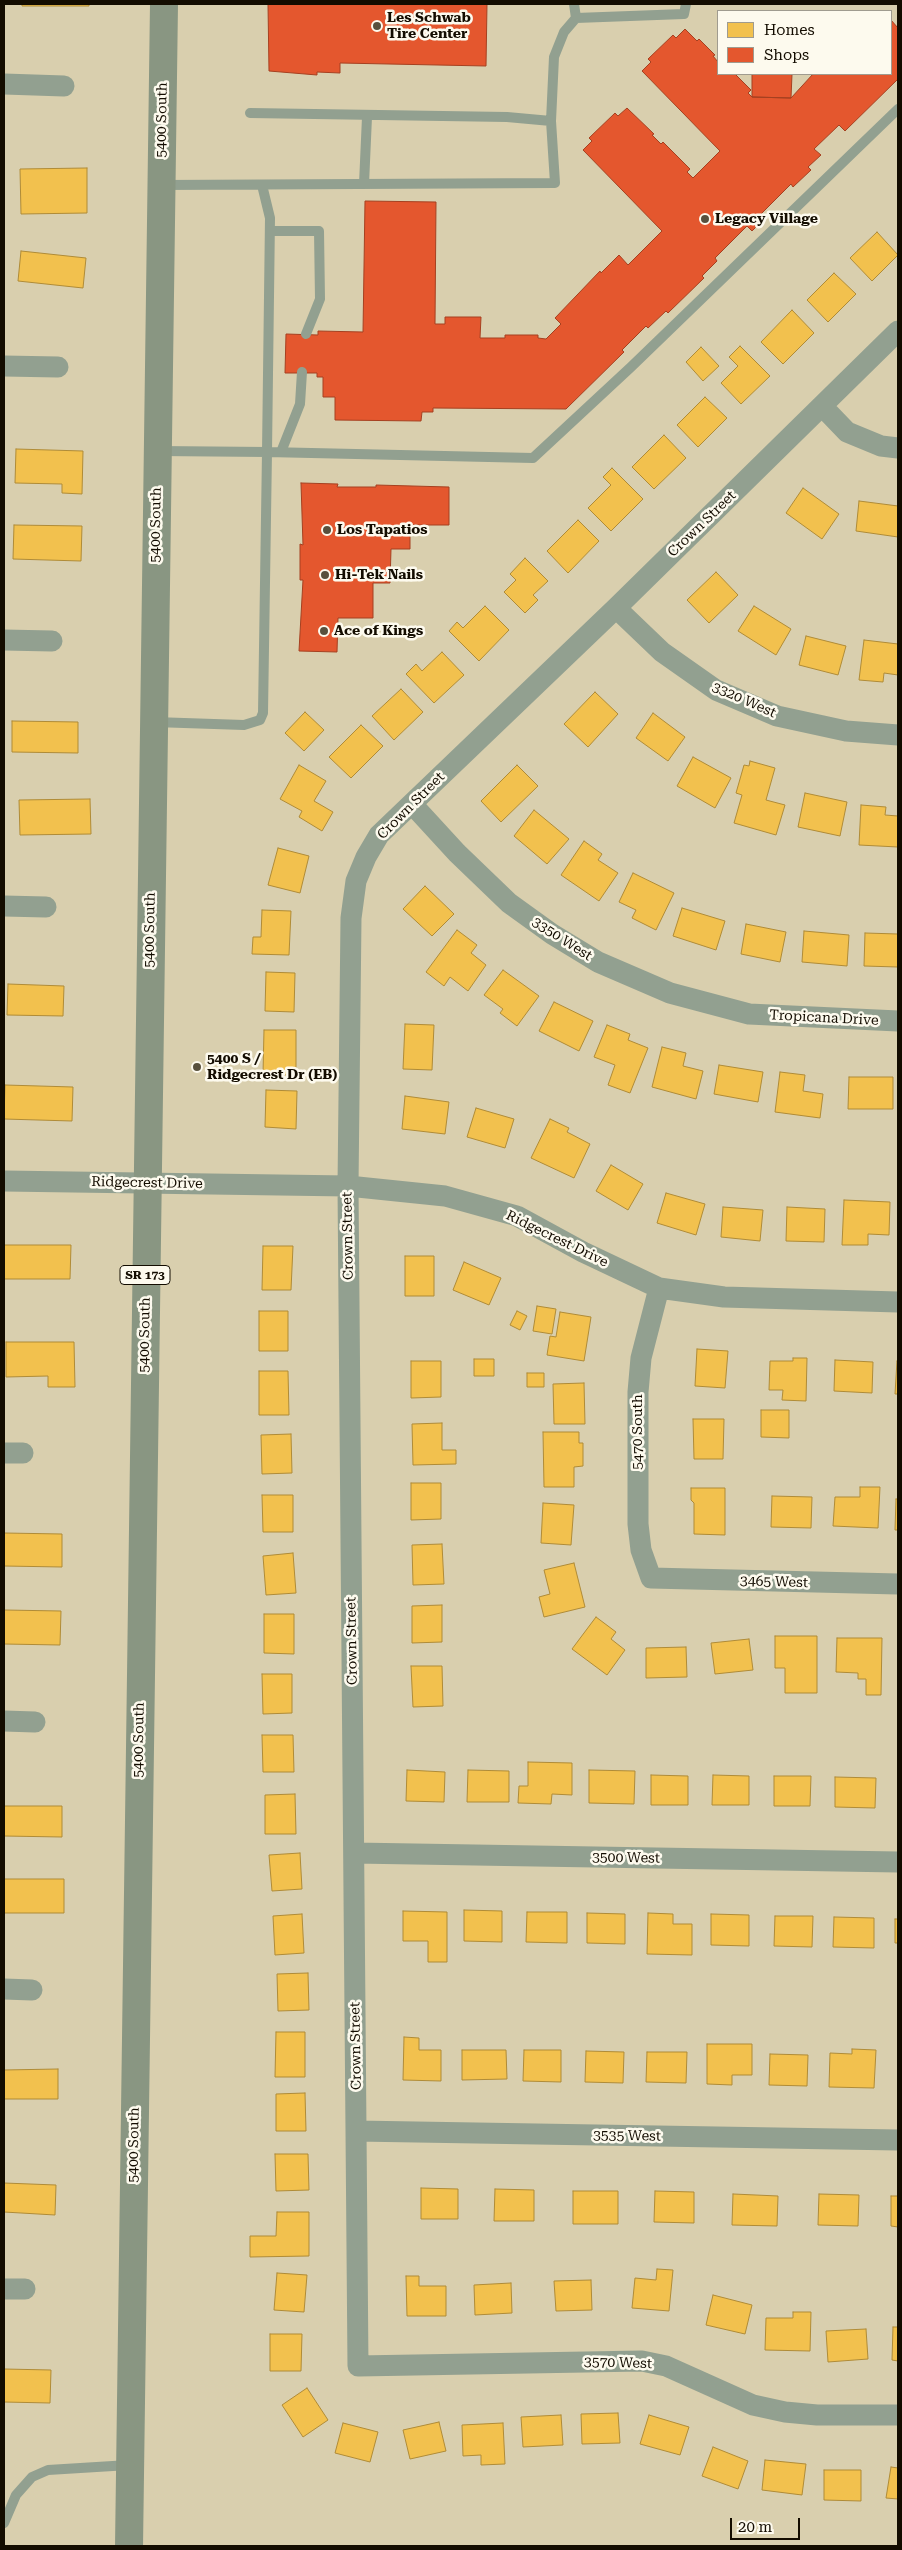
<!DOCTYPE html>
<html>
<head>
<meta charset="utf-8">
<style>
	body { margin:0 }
	#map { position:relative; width:902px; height:2550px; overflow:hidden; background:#d9cfae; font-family:"Roboto Serif",serif }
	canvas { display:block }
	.frame { position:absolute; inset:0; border:5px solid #130c00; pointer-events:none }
	.legend { position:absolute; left:717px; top:10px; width:175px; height:65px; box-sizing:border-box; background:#fdfaee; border:1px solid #9f9b8f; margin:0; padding:6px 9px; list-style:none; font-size:15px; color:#130c00 }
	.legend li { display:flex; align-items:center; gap:10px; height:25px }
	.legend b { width:25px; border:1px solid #9f9b8f }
	.scale { position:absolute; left:730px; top:2518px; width:70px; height:22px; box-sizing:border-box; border:2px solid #130c00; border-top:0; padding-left:6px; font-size:15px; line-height:18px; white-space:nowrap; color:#130c00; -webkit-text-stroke:4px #fdfaee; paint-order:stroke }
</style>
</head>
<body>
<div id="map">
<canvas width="902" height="2550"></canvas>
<div class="frame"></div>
<ul class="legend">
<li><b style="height:14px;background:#f2c14e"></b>Homes</li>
<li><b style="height:14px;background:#e4572e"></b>Shops</li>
</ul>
<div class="scale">20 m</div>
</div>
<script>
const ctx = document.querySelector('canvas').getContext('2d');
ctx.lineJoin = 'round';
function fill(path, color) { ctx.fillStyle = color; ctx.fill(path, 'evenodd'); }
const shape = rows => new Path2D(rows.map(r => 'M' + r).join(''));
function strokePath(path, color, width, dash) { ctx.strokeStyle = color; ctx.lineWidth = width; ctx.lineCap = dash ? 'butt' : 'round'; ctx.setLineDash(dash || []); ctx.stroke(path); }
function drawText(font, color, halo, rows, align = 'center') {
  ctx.font = font + ' "Roboto Serif",serif'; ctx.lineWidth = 5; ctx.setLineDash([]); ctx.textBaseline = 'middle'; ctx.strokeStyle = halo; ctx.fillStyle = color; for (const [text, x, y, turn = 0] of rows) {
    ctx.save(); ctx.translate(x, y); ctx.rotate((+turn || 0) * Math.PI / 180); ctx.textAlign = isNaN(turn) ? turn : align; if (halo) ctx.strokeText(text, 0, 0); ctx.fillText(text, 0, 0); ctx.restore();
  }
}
const homes = shape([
	[22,4,89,4,89,6,22,6,22,4],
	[87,168,87,213,21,214,20,169,87,168],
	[877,232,898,255,872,281,850,258,877,232],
	[21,251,86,258,83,288,18,281,21,251],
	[834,273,856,294,828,322,807,300,834,273],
	[792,310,814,333,783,364,761,342,792,310],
	[740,346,770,376,741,404,721,383,738,366,729,357,740,346],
	[701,347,719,366,703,381,686,362,701,347],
	[705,397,727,418,698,447,677,425,705,397],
	[664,435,686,458,654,489,632,467,664,435],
	[16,449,83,451,82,494,62,493,62,484,15,483,16,449],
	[612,468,643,499,611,531,588,508,611,485,603,477,612,468],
	[803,488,839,514,822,539,786,513,803,488],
	[859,501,898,506,898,537,856,531,859,501],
	[578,520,599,541,568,573,547,551,578,520],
	[14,525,82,526,81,561,13,559,14,525],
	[525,558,548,581,533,595,538,600,525,613,504,592,516,580,510,574,525,558],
	[716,572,738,595,709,623,687,600,716,572],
	[485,606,509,630,479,661,449,631,457,622,463,628,485,606],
	[754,606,791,629,776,655,738,631,754,606],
	[806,636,846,646,838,675,799,665,806,636],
	[864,640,898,644,898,675,884,673,883,682,859,680,864,640],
	[442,652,464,675,434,703,406,674,416,664,422,671,442,652],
	[401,689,423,712,394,740,372,716,401,689],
	[595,692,618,714,588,747,564,724,595,692],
	[305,712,324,730,304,751,285,733,305,712],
	[653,713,685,737,668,761,636,738,653,713],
	[12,721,78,722,78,753,12,752,12,721],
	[361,725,383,746,351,778,329,757,361,725],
	[693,757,731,778,715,808,677,786,693,757],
	[750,761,775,768,766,800,785,805,776,835,734,823,742,795,736,793,744,765,749,766,750,761],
	[299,765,326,781,314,801,333,812,322,831,299,817,302,811,280,799,299,765],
	[517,765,538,786,501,822,481,801,517,765],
	[805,793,847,802,840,836,798,827,805,793],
	[90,799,91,834,20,835,19,800,90,799],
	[861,805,886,807,885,815,898,816,898,847,859,845,861,805],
	[534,810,569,839,547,864,514,836,534,810],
	[584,841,602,854,598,860,618,873,599,901,561,875,584,841],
	[278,848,309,856,300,893,268,885,278,848],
	[633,873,674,893,656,930,632,918,636,910,619,902,633,873],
	[425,886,454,914,432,936,403,909,425,886],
	[682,908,725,921,716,950,673,936,682,908],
	[262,910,291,911,289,955,252,954,253,937,261,937,262,910],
	[746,924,786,932,780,962,741,954,746,924],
	[457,930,477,945,471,953,486,965,468,991,450,977,444,986,426,972,457,930],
	[804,931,849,935,847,966,802,962,804,931],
	[865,933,898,934,898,967,864,966,865,933],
	[503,970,539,996,517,1026,500,1013,503,1009,484,995,503,970],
	[266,972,295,973,294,1012,265,1011,266,972],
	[8,984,64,986,63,1016,7,1015,8,984],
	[554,1002,593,1021,579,1051,539,1031,554,1002],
	[405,1024,434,1025,432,1070,403,1069,405,1024],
	[607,1025,630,1034,628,1040,648,1048,630,1093,608,1085,615,1065,594,1057,607,1025],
	[264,1030,296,1030,296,1075,263,1074,264,1030],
	[662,1047,686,1053,683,1066,703,1071,696,1099,652,1087,662,1047],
	[719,1065,763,1072,758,1102,714,1094,719,1065],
	[780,1072,805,1075,803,1091,823,1094,820,1118,775,1112,780,1072],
	[849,1077,893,1077,893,1109,848,1109,849,1077],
	[5,1085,73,1087,72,1121,4,1119,5,1085],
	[266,1090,297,1091,296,1129,265,1127,266,1090],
	[405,1096,449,1102,445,1134,402,1129,405,1096],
	[476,1108,514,1119,505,1148,467,1137,476,1108],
	[550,1119,569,1128,567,1132,590,1144,574,1178,531,1158,550,1119],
	[611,1165,643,1184,628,1210,596,1191,611,1165],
	[666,1193,705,1204,696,1235,657,1223,666,1193],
	[844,1200,890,1202,889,1235,868,1234,868,1245,842,1245,844,1200],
	[723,1207,763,1210,760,1241,721,1237,723,1207],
	[787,1207,825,1209,824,1242,786,1241,787,1207],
	[4,1245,71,1245,70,1279,4,1279,4,1245],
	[263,1246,293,1246,291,1290,262,1290,263,1246],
	[405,1256,434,1256,434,1296,405,1296,405,1256],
	[464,1262,501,1278,489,1305,453,1290,464,1262],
	[537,1306,556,1309,552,1334,533,1331,537,1306],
	[259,1311,288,1311,288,1351,259,1351,259,1311],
	[517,1311,527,1316,520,1330,510,1325,517,1311],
	[560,1312,591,1317,584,1361,547,1355,550,1336,556,1337,560,1312],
	[6,1342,74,1342,75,1387,48,1387,48,1376,6,1377,6,1342],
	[697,1349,728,1351,725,1388,695,1386,697,1349],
	[793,1358,807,1358,806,1401,782,1400,783,1390,769,1390,770,1361,793,1361,793,1358],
	[474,1359,494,1359,494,1376,474,1376,474,1359],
	[835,1360,873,1362,872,1393,834,1391,835,1360],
	[411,1361,441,1361,441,1397,411,1398,411,1361],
	[897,1361,898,1361,898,1394,895,1394,897,1361],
	[259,1371,288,1371,289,1415,259,1415,259,1371],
	[527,1373,544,1373,544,1387,527,1387,527,1373],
	[584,1383,585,1424,554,1424,553,1384,584,1383],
	[761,1410,789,1410,789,1438,761,1437,761,1410],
	[693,1419,724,1419,723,1459,694,1459,693,1419],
	[442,1423,442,1450,456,1450,456,1464,413,1465,412,1424,442,1423],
	[543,1432,579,1432,579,1443,583,1443,583,1466,574,1467,574,1487,544,1487,543,1432],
	[291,1434,292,1473,262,1474,261,1435,291,1434],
	[411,1483,441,1483,441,1519,411,1520,411,1483],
	[860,1487,880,1487,878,1528,833,1526,835,1497,860,1497,860,1487],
	[691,1488,725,1488,725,1535,694,1534,694,1503,691,1500,691,1488],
	[262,1495,293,1495,293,1532,263,1532,262,1495],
	[772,1496,812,1497,811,1528,771,1527,772,1496],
	[896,1499,898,1499,898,1530,895,1530,896,1499],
	[543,1503,574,1505,571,1545,541,1543,543,1503],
	[4,1533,62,1534,62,1567,4,1566,4,1533],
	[442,1544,444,1584,413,1585,412,1545,442,1544],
	[293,1553,296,1593,266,1595,263,1556,293,1553],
	[574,1563,585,1607,544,1617,539,1597,550,1594,544,1570,574,1563],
	[442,1605,442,1642,412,1643,412,1606,442,1605],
	[4,1610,61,1611,60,1645,4,1644,4,1610],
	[264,1614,294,1614,294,1654,264,1653,264,1614],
	[596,1617,616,1632,611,1639,625,1650,607,1675,572,1649,596,1617],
	[775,1636,817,1636,817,1693,785,1693,785,1668,775,1668,775,1636],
	[837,1638,882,1638,881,1695,866,1695,866,1679,858,1679,858,1673,836,1672,837,1638],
	[749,1639,753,1670,715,1674,711,1643,749,1639],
	[686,1647,687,1677,646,1678,646,1648,686,1647],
	[411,1666,442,1666,443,1706,413,1707,411,1666],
	[262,1674,292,1674,292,1713,263,1714,262,1674],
	[262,1735,293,1735,294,1772,263,1772,262,1735],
	[528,1762,572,1763,572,1795,552,1794,551,1804,518,1803,519,1786,528,1786,528,1762],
	[407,1770,445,1772,444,1802,406,1801,407,1770],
	[468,1770,509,1771,509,1802,467,1802,468,1770],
	[589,1770,635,1771,634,1804,589,1803,589,1770],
	[651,1775,688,1776,688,1805,651,1805,651,1775],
	[713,1775,749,1776,749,1805,712,1805,713,1775],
	[774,1776,811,1776,810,1806,774,1806,774,1776],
	[835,1777,876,1778,875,1808,835,1807,835,1777],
	[295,1794,296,1834,265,1834,265,1795,295,1794],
	[4,1806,62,1806,62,1837,4,1836,4,1806],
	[300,1853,302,1889,272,1891,269,1855,300,1853],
	[4,1879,64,1879,64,1913,4,1913,4,1879],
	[464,1910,502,1911,502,1942,464,1941,464,1910],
	[403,1911,447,1912,447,1962,428,1962,428,1941,403,1941,403,1911],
	[527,1912,567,1912,567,1943,526,1942,527,1912],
	[587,1913,625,1914,625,1944,587,1943,587,1913],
	[648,1913,673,1914,673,1924,692,1924,692,1955,647,1954,648,1913],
	[302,1914,304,1953,275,1955,273,1916,302,1914],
	[711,1914,749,1915,749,1946,711,1945,711,1914],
	[775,1916,813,1916,812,1947,774,1946,775,1916],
	[834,1917,874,1918,874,1948,833,1947,834,1917],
	[895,1919,898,1919,898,1943,895,1943,895,1919],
	[308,1973,309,2010,278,2011,277,1974,308,1973],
	[276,2032,305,2032,305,2077,275,2077,276,2032],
	[404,2037,419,2038,419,2050,441,2050,441,2081,403,2080,404,2037],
	[707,2044,752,2044,752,2075,732,2075,732,2085,707,2084,707,2044],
	[852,2049,876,2050,874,2088,829,2087,830,2053,852,2054,852,2049],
	[462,2050,506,2050,507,2079,462,2080,462,2050],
	[524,2050,561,2050,561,2082,523,2081,524,2050],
	[586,2051,624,2052,623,2083,585,2082,586,2051],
	[647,2052,687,2052,686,2083,646,2082,647,2052],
	[770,2054,808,2055,807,2086,769,2085,770,2054],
	[58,2069,58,2099,4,2099,4,2070,58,2069],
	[305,2093,306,2131,276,2131,276,2094,305,2093],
	[275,2154,308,2154,309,2190,276,2191,275,2154],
	[4,2183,56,2185,55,2215,4,2212,4,2183],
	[421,2188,458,2189,458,2219,421,2219,421,2188],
	[495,2189,534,2190,534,2221,494,2221,495,2189],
	[573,2191,618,2191,618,2224,573,2224,573,2191],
	[655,2191,694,2192,694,2223,654,2222,655,2191],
	[733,2194,778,2196,777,2226,732,2225,733,2194],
	[819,2194,859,2195,858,2226,818,2225,819,2194],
	[891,2196,898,2196,898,2227,891,2226,891,2196],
	[277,2212,309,2212,309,2256,250,2257,250,2236,276,2236,277,2212],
	[657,2269,673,2270,669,2311,632,2308,635,2278,656,2280,657,2269],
	[277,2273,307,2275,304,2312,274,2310,277,2273],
	[406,2276,419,2276,419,2286,446,2286,446,2316,407,2316,406,2276],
	[591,2280,592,2310,556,2311,554,2281,591,2280],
	[511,2283,512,2313,475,2315,474,2285,511,2283],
	[713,2295,752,2305,745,2334,706,2325,713,2295],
	[793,2312,811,2312,810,2351,765,2350,766,2318,793,2318,793,2312],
	[893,2327,898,2327,898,2361,892,2360,893,2327],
	[866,2329,868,2359,828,2362,826,2331,866,2329],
	[270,2334,302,2334,301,2371,270,2371,270,2334],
	[4,2369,51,2370,50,2403,4,2402,4,2369],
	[307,2388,328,2420,303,2437,282,2405,307,2388],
	[618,2413,620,2443,582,2444,581,2414,618,2413],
	[561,2415,563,2445,523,2447,521,2417,561,2415],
	[649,2415,689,2427,680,2455,640,2444,649,2415],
	[439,2422,446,2451,410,2459,403,2430,439,2422],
	[343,2423,378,2432,370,2462,335,2453,343,2423],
	[503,2423,505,2464,481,2465,481,2455,463,2456,462,2425,503,2423],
	[713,2447,748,2461,738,2489,702,2476,713,2447],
	[765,2460,806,2464,802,2495,762,2490,765,2460],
	[891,2467,898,2468,898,2499,886,2498,891,2467],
	[824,2470,861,2470,861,2501,824,2500,824,2470]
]);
fill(homes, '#f2c14e');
strokePath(homes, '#af8b37', 1);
const shops = shape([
	[268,4,487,4,486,66,340,63,340,73,317,72,317,75,269,71,268,4],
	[891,20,898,28,898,79,845,131,839,125,814,149,821,155,808,167,811,170,793,187,791,184,758,217,762,221,752,231,747,226,715,258,717,261,702,276,704,278,668,313,666,311,648,328,646,326,622,350,624,352,566,409,433,408,433,412,422,412,421,421,335,420,335,397,323,397,323,377,317,377,317,373,285,373,286,334,318,335,318,331,363,332,365,201,436,202,435,324,445,324,445,317,481,317,480,338,505,338,505,335,538,335,538,338,546,339,561,324,555,318,600,271,601,273,619,255,628,265,662,231,583,150,592,141,589,138,615,113,618,116,627,108,654,134,652,135,661,144,663,142,690,169,687,172,693,178,720,151,642,71,651,62,648,59,673,35,676,38,685,29,697,41,699,39,715,55,713,56,718,62,718,74,735,74,751,90,748,93,752,97,791,98,813,74,891,74,891,20],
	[752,74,792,74,791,98,752,97,752,74],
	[301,483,338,484,337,487,376,487,376,485,449,487,449,525,410,525,410,549,391,549,390,583,373,583,373,618,338,618,337,652,299,651,303,580,300,580,300,544,303,545,301,483]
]);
fill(shops, '#e4572e');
strokePath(shops, '#a54020', 1);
strokePath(shape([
	[574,4,576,18],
	[250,113,507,117,551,121],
	[364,184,367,117],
	[162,185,555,183,551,121,554,57,564,32,576,18,684,14,686,4],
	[270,231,319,231,320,299,306,334],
	[158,451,267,452,270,218,262,185],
	[281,452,300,404,302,372],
	[154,722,244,725,260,720,263,713,267,452,533,458,631,367,898,109],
	[4,2523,16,2495,32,2477,48,2470,129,2465]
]), '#92a090', 10);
strokePath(shape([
	[4,84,64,86],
	[898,331,616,608,379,835,366,857,356,881,351,918,348,1186,358,2366,642,2361,666,2366,753,2405,785,2412,817,2415,898,2415],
	[4,366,58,367],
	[822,406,847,432,881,446,898,448],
	[616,608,662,652,716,690,777,716,846,731,898,735],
	[4,640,52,641],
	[412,804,457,853,509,903,552,934,598,962,670,993,749,1014,898,1021],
	[4,906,46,907],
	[4,1181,348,1186,445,1196,517,1216,583,1252,659,1288,724,1297,898,1302],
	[659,1288,641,1358,638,1392,638,1524,641,1550,651,1578,898,1584],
	[4,1453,23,1453],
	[4,1721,35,1722],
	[354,1853,898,1862],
	[4,1989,32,1990],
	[356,2131,898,2140],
	[4,2289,25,2289]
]), '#92a090', 21);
strokePath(shape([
	[129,2546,164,4]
]), '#899682', 28);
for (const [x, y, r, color] of [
	[377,26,5,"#58503d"],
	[705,219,5,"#58503d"],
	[327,530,5,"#58503d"],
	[325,575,5,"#58503d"],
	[324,631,5,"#58503d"],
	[197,1067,5,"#58503d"]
]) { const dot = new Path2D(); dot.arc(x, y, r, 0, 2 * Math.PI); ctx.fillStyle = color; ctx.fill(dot); strokePath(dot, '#fdfaee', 2); }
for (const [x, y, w] of [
	[145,1275,50]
]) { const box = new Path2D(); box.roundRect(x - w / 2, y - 9.5, w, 19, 4); ctx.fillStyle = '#fdfaee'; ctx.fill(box); strokePath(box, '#130c00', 1); }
drawText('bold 12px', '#130c00', null, [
	["SR 173",145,1275]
]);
drawText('bold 14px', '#130c00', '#fdfaee', [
	["Les Schwab",387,18],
	["Tire Center",387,34],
	["Legacy Village",715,219],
	["Los Tapatios",337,530],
	["Hi-Tek Nails",335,575],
	["Ace of Kings",334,631],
	["5400 S /",207,1059],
	["Ridgecrest Dr (EB)",207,1075]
], 'left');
drawText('14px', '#130c00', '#fdfaee', [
	["5400 South",162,120,-89],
	["Crown Street",702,524,-44],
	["5400 South",156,525,-89],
	["3320 West",744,700,24],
	["Crown Street",411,806,-45],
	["5400 South",150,930,-89],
	["3350 West",562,939,33],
	["Tropicana Drive",824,1018,3],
	["Ridgecrest Drive",147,1183,1],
	["Crown Street",348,1236,-91],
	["Ridgecrest Drive",557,1239,26],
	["5400 South",145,1335,-89],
	["5470 South",638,1432,-90],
	["3465 West",774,1582,2],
	["Crown Street",352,1641,-91],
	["5400 South",139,1740,-89],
	["3500 West",626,1858,1],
	["Crown Street",356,2046,-91],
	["3535 West",627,2136,1],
	["5400 South",134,2145,-89],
	["3570 West",618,2363,2]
]);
</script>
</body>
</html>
